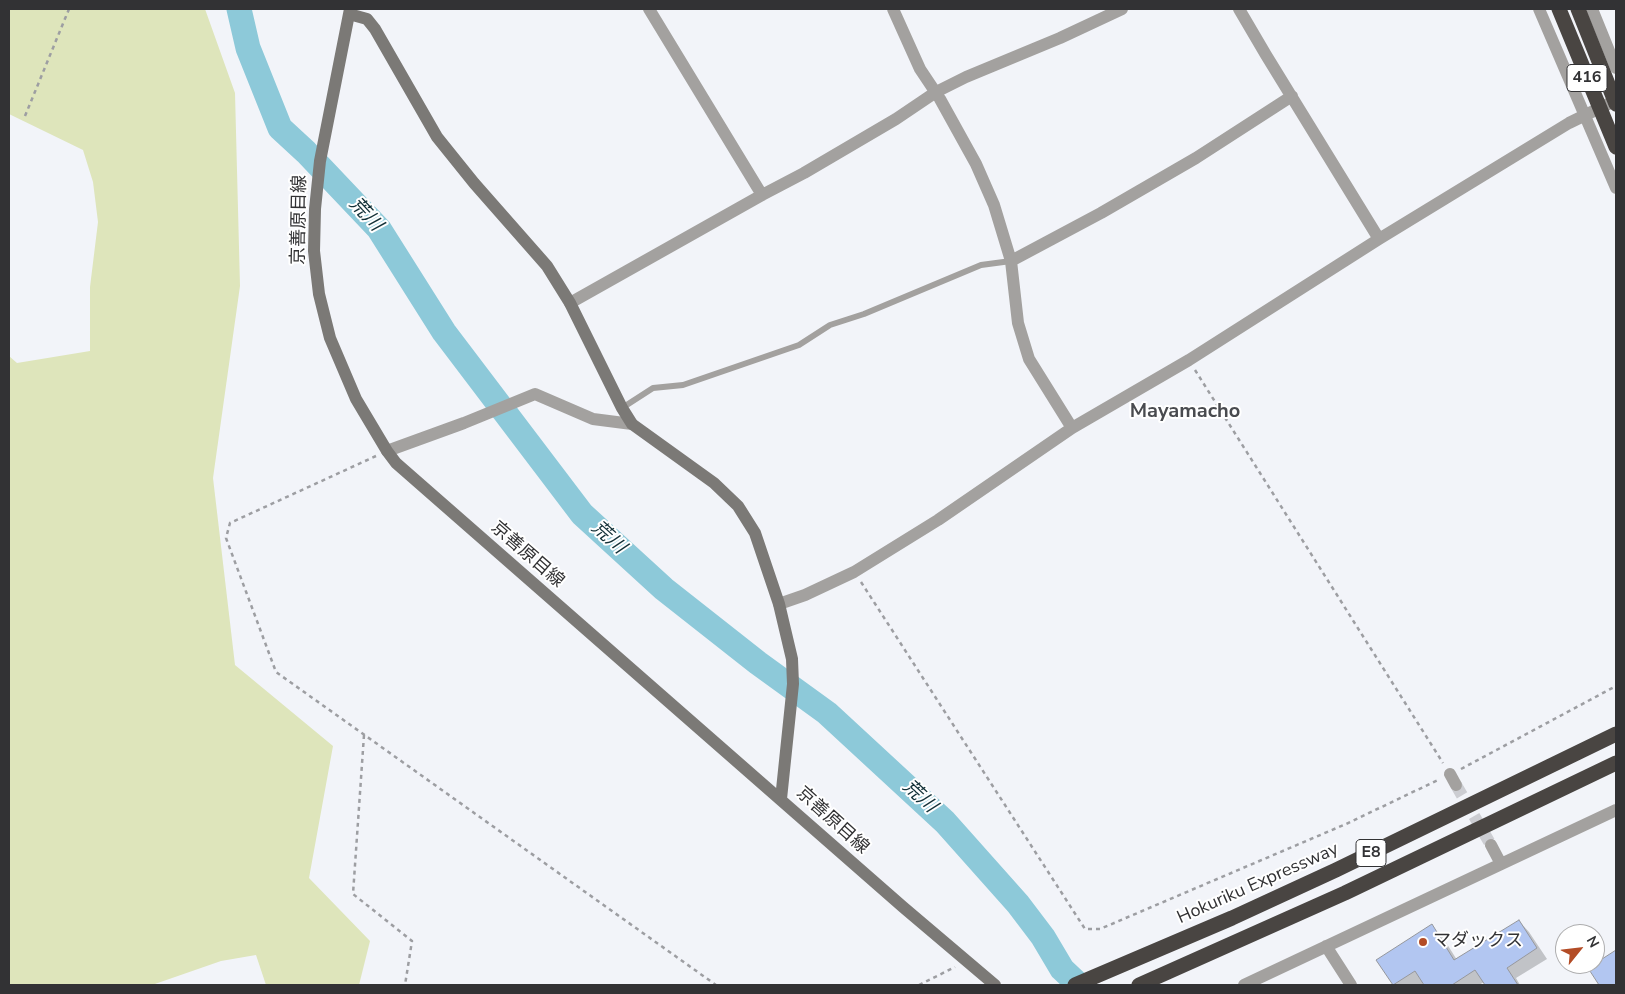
<!DOCTYPE html>
<html>
<head>
<meta charset="utf-8">
<style>
	body { margin:0 }
	#map { position:relative; width:1625px; height:994px; overflow:hidden; background:#f2f4f9; font-family:"Nunito Sans",sans-serif }
	canvas { display:block }
	.frame { position:absolute; inset:0; border:10px solid #323234; pointer-events:none }
	.north { position:absolute; left:1555px; top:924px; width:50px; height:50px; box-sizing:border-box; background:#fff; border:1px solid #adadae; border-radius:50%; rotate:61deg; font-size:14px; font-weight:700; line-height:20px; text-align:center; color:#323234 }
	.north::after { content:''; display:block; margin:auto; width:18px; height:22px; background:#b34c26; clip-path:polygon(50% 0,100% 100%,50% 72%,0 100%) }
</style>
</head>
<body>
<div id="map">
<canvas width="1625" height="994"></canvas>
<div class="frame"></div>
<div class="north">N</div>
</div>
<script>
const ctx = document.querySelector('canvas').getContext('2d');
ctx.lineJoin = 'round';
function fill(path, color) { ctx.fillStyle = color; ctx.fill(path, 'evenodd'); }
const shape = rows => new Path2D(rows.map(r => 'M' + r).join(''));
function strokePath(path, color, width, dash) { ctx.strokeStyle = color; ctx.lineWidth = width; ctx.lineCap = dash ? 'butt' : 'round'; ctx.setLineDash(dash || []); ctx.stroke(path); }
function drawText(font, color, halo, rows, align = 'center') {
  ctx.font = font + ' "Nunito Sans","Noto Sans JP",sans-serif'; ctx.lineWidth = 4; ctx.setLineDash([]); ctx.textBaseline = 'middle'; ctx.strokeStyle = halo; ctx.fillStyle = color; for (const [text, x, y, turn = 0] of rows) {
    ctx.save(); ctx.translate(x, y); ctx.rotate((+turn || 0) * Math.PI / 180); ctx.textAlign = isNaN(turn) ? turn : align; if (halo) ctx.strokeText(text, 0, 0); ctx.fillText(text, 0, 0); ctx.restore();
  }
}
fill(shape([
	[9,9,205,9,235,93,240,286,213,478,235,665,333,746,309,878,370,941,359,985,266,985,256,955,221,961,152,985,9,985,9,356,17,363,90,351,90,287,98,222,93,182,83,150,9,114]
]), '#dee5bb');
fill(shape([
	[1519,921,1529,932,1547,959,1516,978,1520,985,1486,985,1484,982,1479,985,1425,985,1424,983,1420,985,1394,984,1431,926,1442,936,1457,960]
]), '#0003');
strokePath(shape([
	[239,9,248,48,280,128,306,152,379,229,444,332,582,514,664,589,758,663,827,713,945,822,1018,904,1043,937,1062,969,1079,985]
]), '#8dc9d9', 25);
const building = shape([
	[1519,920,1537,948,1507,968,1518,985,1485,985,1475,970,1452,985,1424,985,1415,971,1393,985,1376,960,1432,924,1454,960,1519,920],
	[1616,950,1616,985,1599,985,1588,968,1616,950]
]);
fill(building, '#b2c6f1');
strokePath(building, '#95979c', 1);
strokePath(shape([
	[1456,785,1491,845]
]), '#cccdd2', 12, [12, 6]);
strokePath(shape([
	[25,116,69,9],
	[1195,370,1443,763],
	[376,456,230,523,226,538,276,672,716,985],
	[861,582,1085,929,1100,929,1346,824,1438,780],
	[364,735,353,894,412,941,405,985],
	[1461,769,1616,686],
	[919,985,955,967]
]), '#9d9ea2', 2.5, [4, 4]);
strokePath(shape([
	[622,408,653,388,683,385,799,345,830,325,864,314,981,265,1011,261]
]), '#a3a19f', 6);
strokePath(shape([
	[649,9,762,195],
	[893,9,920,69,940,99,976,164,994,205,1011,261,1018,323,1029,359,1072,428],
	[1239,9,1266,55,1379,239],
	[1539,9,1616,188],
	[1592,9,1616,68],
	[1011,261,1101,213,1196,158,1292,96],
	[570,303,762,195,804,173,896,119,936,92,966,77,1060,38,1122,9],
	[387,451,464,423,535,394,593,419,632,424],
	[779,604,805,595,854,572,938,520,1072,428,1189,360,1379,239,1569,123,1608,104],
	[1450,774,1456,785],
	[1491,845,1501,864],
	[1326,946,1351,985],
	[1244,985,1616,810]
]), '#a3a19f', 12);
strokePath(shape([
	[350,9,320,161,315,209,314,251,319,294,330,338,356,399,387,451,396,463,903,907,995,985],
	[349,14,367,19,375,29,437,137,474,183,547,266,570,303,622,408,632,424,714,483,738,506,755,533,779,604,792,659,793,684,781,799]
]), '#7b7976', 12);
strokePath(shape([
	[1559,9,1616,147],
	[1578,9,1616,104],
	[1075,985,1232,918,1336,870,1616,734],
	[1139,985,1345,893,1616,763]
]), '#494542', 15);
for (const [x, y, r, color] of [
	[1423,942,5,"#b34c26"]
]) { const dot = new Path2D(); dot.arc(x, y, r, 0, 2 * Math.PI); ctx.fillStyle = color; ctx.fill(dot); strokePath(dot, '#fff', 2); }
for (const [x, y, w] of [
	[1587,78,40],
	[1371,853,30]
]) { const box = new Path2D(); box.roundRect(x - w / 2, y - 13.5, w, 27, 4); ctx.fillStyle = '#fff'; ctx.fill(box); strokePath(box, '#323234', 1); }
drawText('bold 16px', '#323234', null, [
	["416",1587,78],
	["E8",1371,853]
]);
drawText('18px', '#323234', '#fff', [
	["京善原目線",300,220,-89],
	["京善原目線",527,555,41],
	["京善原目線",832,821,42],
	["Hokuriku Expressway",1258,884,-24]
]);
drawText('18px', '#323234', '#fff', [
	["マダックス",1433,942]
], 'left');
drawText('italic 19px', '#123037', '#fff', [
	["荒川",365,215,47],
	["荒川",608,538,42],
	["荒川",919,797,43]
]);
drawText('bold 20px', '#494b4f', '#fff', [
	["Mayamacho",1185,412]
]);
</script>
</body>
</html>
